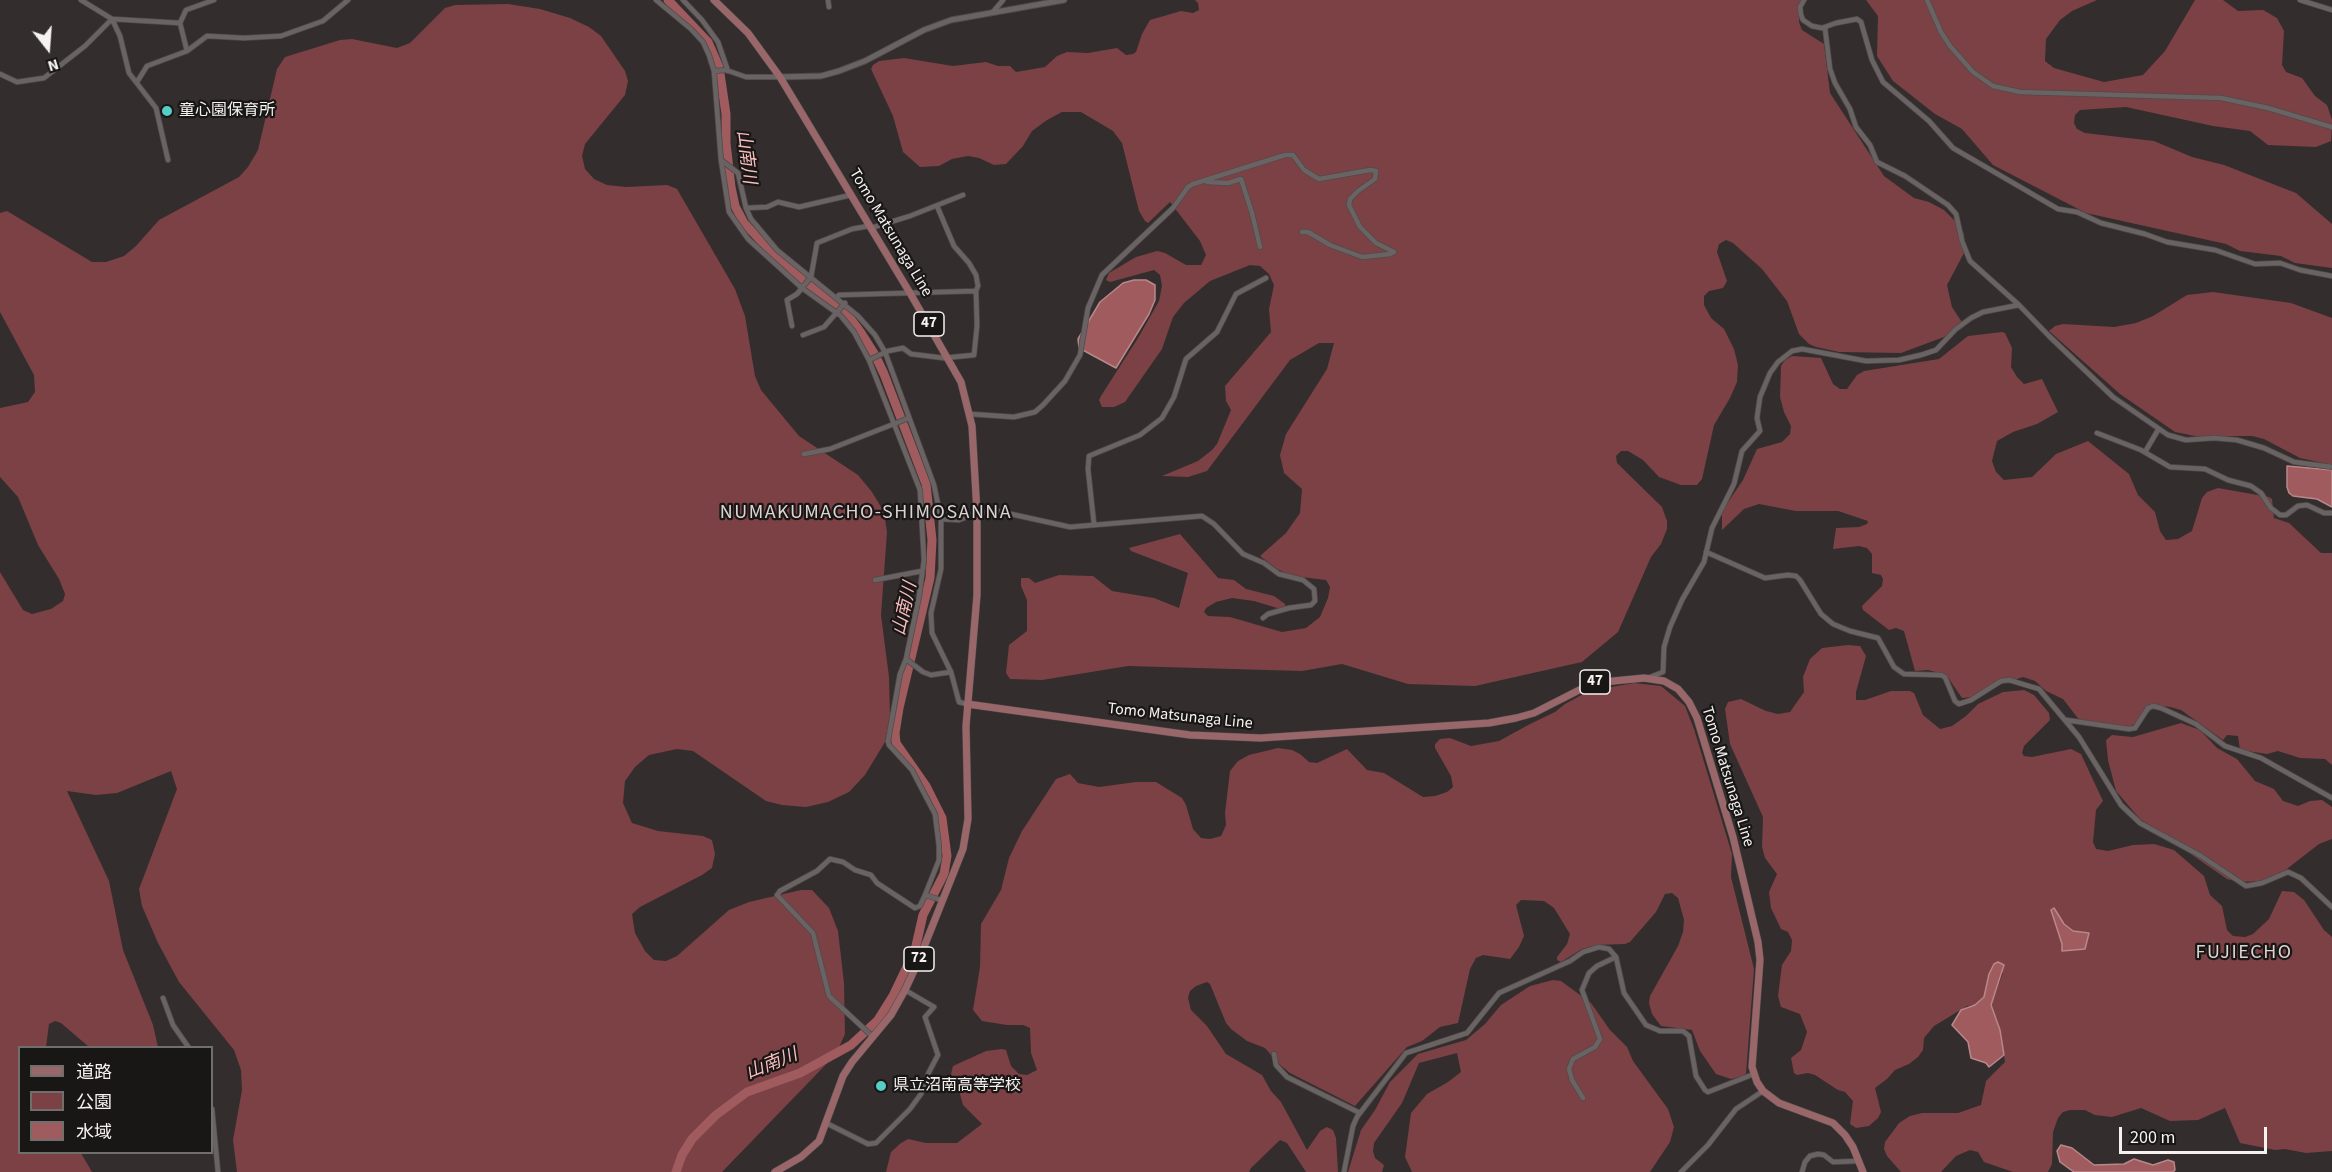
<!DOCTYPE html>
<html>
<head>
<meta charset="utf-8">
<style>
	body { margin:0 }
	#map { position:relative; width:2332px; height:1172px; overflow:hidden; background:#332d2d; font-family:"Source Sans 3","Noto Sans JP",sans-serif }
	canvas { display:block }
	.legend { position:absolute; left:18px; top:1046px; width:195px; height:108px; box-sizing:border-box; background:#191616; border:2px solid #716e6e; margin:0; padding:8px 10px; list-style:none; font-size:18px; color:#f6f2f2 }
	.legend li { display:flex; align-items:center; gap:12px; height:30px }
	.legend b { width:30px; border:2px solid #716e6e }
	.north { position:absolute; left:18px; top:18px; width:60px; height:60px; -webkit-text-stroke:4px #191616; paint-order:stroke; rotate:163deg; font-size:16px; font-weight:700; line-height:24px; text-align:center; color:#f6f2f2 }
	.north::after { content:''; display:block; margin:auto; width:21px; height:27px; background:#f6f2f2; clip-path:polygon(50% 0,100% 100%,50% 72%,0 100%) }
	.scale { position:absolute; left:2119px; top:1127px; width:148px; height:27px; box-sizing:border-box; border:3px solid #f6f2f2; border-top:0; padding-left:8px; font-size:18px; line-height:21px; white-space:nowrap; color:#f6f2f2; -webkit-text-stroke:4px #191616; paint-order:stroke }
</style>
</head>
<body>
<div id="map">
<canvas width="2332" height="1172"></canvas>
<ul class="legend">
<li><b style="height:8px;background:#996769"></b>道路</li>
<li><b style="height:16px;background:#7c4144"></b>公園</li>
<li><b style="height:16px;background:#9f5b5e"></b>水域</li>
</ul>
<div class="north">N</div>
<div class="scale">200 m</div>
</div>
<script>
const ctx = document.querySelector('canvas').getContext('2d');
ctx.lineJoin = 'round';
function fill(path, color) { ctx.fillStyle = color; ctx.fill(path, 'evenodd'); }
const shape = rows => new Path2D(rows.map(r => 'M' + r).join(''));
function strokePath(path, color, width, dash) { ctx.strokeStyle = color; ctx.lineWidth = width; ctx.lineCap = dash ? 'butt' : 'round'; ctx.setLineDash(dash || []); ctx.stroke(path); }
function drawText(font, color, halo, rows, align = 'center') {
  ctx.font = font + ' "Source Sans 3","Noto Sans JP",sans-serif'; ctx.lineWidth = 4.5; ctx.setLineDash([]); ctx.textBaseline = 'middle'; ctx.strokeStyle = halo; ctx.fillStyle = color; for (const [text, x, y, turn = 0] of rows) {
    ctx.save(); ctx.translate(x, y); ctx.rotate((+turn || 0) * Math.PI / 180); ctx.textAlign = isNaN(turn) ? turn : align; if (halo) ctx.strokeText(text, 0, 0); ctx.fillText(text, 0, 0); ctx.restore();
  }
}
fill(shape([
	[1195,0,1802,0,1799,22,1802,30,1824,44,1830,93,1884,176,1914,198,1929,202,1944,210,1961,227,1964,234,1965,251,1947,285,1952,307,1963,324,1952,334,1901,353,1839,352,1816,347,1809,344,1799,334,1787,301,1762,269,1733,243,1726,240,1719,244,1717,252,1727,281,1723,288,1709,291,1704,296,1704,305,1711,318,1724,329,1734,349,1738,365,1737,382,1730,398,1714,425,1702,479,1697,485,1681,485,1659,477,1643,460,1628,451,1621,451,1616,456,1617,463,1662,507,1667,521,1667,529,1661,544,1651,557,1618,632,1582,662,1475,686,1408,684,1342,664,1302,671,1128,666,1042,680,1010,679,1006,673,1009,645,1027,631,1027,600,1021,586,1021,578,1029,578,1035,583,1059,575,1093,576,1112,591,1154,598,1179,608,1188,573,1131,551,1129,548,1180,534,1218,578,1234,580,1246,589,1274,596,1285,604,1285,608,1277,608,1254,601,1232,598,1216,602,1206,608,1204,612,1208,616,1230,617,1282,632,1306,628,1320,617,1328,598,1330,587,1326,580,1292,576,1277,569,1260,556,1286,533,1300,513,1302,489,1284,473,1280,455,1286,434,1327,369,1334,343,1319,343,1290,360,1207,471,1188,477,1162,476,1198,461,1212,450,1217,444,1231,410,1226,401,1225,386,1271,332,1269,309,1274,285,1269,274,1260,266,1250,265,1210,281,1184,303,1173,317,1162,349,1125,402,1114,407,1102,407,1099,400,1101,396,1138,338,1159,301,1162,286,1160,275,1154,270,1110,282,1106,280,1109,273,1136,257,1157,251,1165,253,1186,265,1201,265,1206,255,1200,241,1170,202,1148,223,1145,221,1139,211,1122,143,1113,131,1081,112,1062,112,1047,120,1032,131,1023,146,1006,164,994,165,979,158,968,156,952,159,939,166,920,167,903,152,893,116,871,69,873,65,879,61,904,58,953,66,986,62,998,66,1010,66,1016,72,1045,67,1057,56,1067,52,1088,53,1117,48,1126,55,1133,54,1136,52,1142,34,1150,20,1181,11,1193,13,1199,10,1198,3],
	[1866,0,2097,0,2072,11,2060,20,2046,39,2045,61,2054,68,2104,82,2143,75,2165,51,2195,0,2223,0,2238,11,2263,10,2277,18,2284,31,2282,65,2286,72,2302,78,2315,96,2327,105,2332,120,2331,141,2316,147,2268,145,2250,131,2213,126,2126,107,2080,110,2075,115,2074,123,2077,129,2085,133,2154,141,2192,157,2224,165,2296,193,2332,224,2332,268,2295,263,2281,256,2240,251,2226,244,2086,213,1993,165,1962,129,1935,114,1893,81,1877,56,1878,16],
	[508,4,540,9,570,18,589,27,601,36,625,71,628,81,625,95,585,144,582,156,585,169,594,179,607,185,626,187,667,185,677,189,735,289,745,316,755,376,761,390,799,436,858,475,872,492,884,512,887,532,881,615,889,677,890,716,885,742,865,775,849,792,828,802,806,807,782,805,766,801,693,751,677,749,649,755,635,767,625,781,623,803,632,823,658,831,703,836,712,840,715,854,712,868,702,875,640,907,632,914,635,933,645,951,654,960,666,961,677,956,729,910,749,902,801,890,812,890,829,908,838,931,844,983,845,1034,836,1054,722,1172,237,1172,233,1140,242,1090,241,1070,234,1050,179,982,158,943,142,906,139,889,177,789,171,771,117,793,96,795,67,791,109,881,123,950,153,1025,158,1047,89,1047,61,1023,55,1021,49,1024,46,1047,20,1048,20,1152,81,1153,92,1172,0,1172,0,572,23,610,32,614,51,609,63,601,65,594,59,579,38,545,18,497,0,477,0,408,28,402,35,392,34,375,0,312,0,213,7,211,92,262,106,262,124,256,136,246,159,220,239,177,248,167,258,150,277,69,285,57,340,40,352,39,397,48,410,43,445,8,455,5],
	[2213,292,2291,303,2332,318,2332,465,2300,458,2264,439,2252,436,2195,436,2175,432,2120,394,2049,331,2055,326,2063,324,2114,327,2136,323,2153,316,2187,295],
	[2002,332,2005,333,2012,348,2011,367,2017,377,2024,384,2042,379,2058,412,2037,424,2013,432,1997,441,1992,461,1996,472,2004,480,2032,477,2056,454,2088,441,2129,474,2138,495,2155,512,2160,531,2166,540,2178,539,2192,531,2202,498,2207,492,2218,488,2269,497,2272,499,2274,518,2289,523,2321,553,2332,553,2332,765,2325,759,2300,758,2278,751,2267,754,2240,750,2238,736,2227,735,2223,740,2181,710,2170,707,2156,705,2140,721,2129,727,2117,727,2080,721,2063,699,2046,691,2035,681,2023,677,1998,685,1974,697,1962,698,1947,676,1943,674,1928,670,1915,671,1904,631,1896,628,1889,630,1863,610,1862,606,1882,586,1883,579,1881,575,1872,573,1872,554,1867,548,1859,546,1833,549,1836,528,1859,527,1867,524,1868,521,1838,511,1796,511,1759,504,1744,509,1722,530,1722,511,1743,480,1757,449,1782,442,1790,434,1791,426,1784,412,1780,397,1781,366,1785,360,1792,356,1821,358,1833,384,1840,389,1847,389,1857,375,1864,371,1939,359,1968,336],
	[1848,645,1860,646,1866,656,1856,692,1856,700,1865,700,1891,691,1910,691,1914,693,1923,715,1940,729,1952,726,1966,716,1978,704,2003,692,2024,690,2034,695,2049,713,2050,720,2024,746,2022,753,2024,756,2032,757,2071,749,2081,754,2103,801,2096,810,2093,842,2096,849,2108,851,2133,845,2154,844,2174,850,2204,876,2210,895,2222,906,2227,930,2233,936,2245,937,2253,934,2269,919,2282,891,2294,892,2304,900,2324,930,2332,937,2332,1151,2306,1153,2285,1149,2275,1150,2240,1143,2225,1108,2198,1120,2170,1121,2141,1108,2112,1117,2095,1115,2085,1110,2070,1110,2063,1112,2058,1118,2053,1132,2052,1164,2048,1172,2013,1172,1984,1162,1978,1152,1970,1150,1956,1156,1941,1172,1901,1172,1887,1156,1884,1149,1885,1142,1899,1123,1910,1116,1922,1113,1958,1113,1981,1105,1986,1081,2005,1062,2000,1030,1991,1005,2003,973,1989,974,1984,997,1975,1005,1967,1006,1934,1026,1924,1038,1923,1050,1918,1057,1909,1064,1895,1070,1887,1079,1875,1088,1881,1112,1878,1118,1869,1126,1856,1128,1850,1124,1853,1101,1845,1092,1838,1090,1815,1075,1808,1073,1797,1075,1794,1073,1791,1058,1801,1050,1807,1032,1800,1014,1781,1007,1778,996,1782,965,1791,951,1792,940,1788,932,1781,929,1771,908,1769,892,1777,874,1765,858,1762,847,1763,817,1730,744,1725,709,1728,702,1741,699,1766,711,1778,714,1790,712,1804,692,1803,677,1810,659,1822,648],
	[1634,683,1661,686,1685,706,1694,729,1732,854,1731,877,1754,969,1746,1074,1743,1076,1731,1079,1716,1074,1700,1051,1692,1030,1661,1026,1652,1014,1649,1003,1650,996,1678,946,1683,932,1684,920,1678,898,1672,893,1665,894,1656,912,1630,942,1625,944,1597,945,1582,949,1561,962,1557,960,1557,957,1567,944,1570,934,1554,908,1544,901,1521,900,1516,905,1524,936,1519,947,1510,959,1483,955,1476,958,1470,969,1458,1023,1440,1027,1422,1041,1407,1047,1355,1106,1290,1073,1278,1063,1265,1048,1247,1041,1231,1029,1226,1023,1210,984,1207,982,1196,986,1190,991,1188,998,1191,1010,1207,1026,1226,1054,1262,1075,1271,1091,1281,1102,1307,1150,1320,1131,1327,1127,1333,1130,1336,1138,1338,1172,1306,1172,1287,1143,1280,1140,1251,1168,1249,1172,886,1172,891,1152,901,1143,908,1139,926,1143,957,1143,982,1124,963,1105,958,1087,951,1074,953,1066,986,1051,1002,1049,1006,1050,1011,1066,1019,1074,1027,1075,1037,1070,1031,1053,1030,1028,1023,1025,1007,1025,982,1021,973,1010,980,967,981,924,1001,890,1009,858,1022,831,1056,779,1070,774,1078,783,1099,787,1136,782,1156,782,1182,798,1186,805,1193,829,1201,838,1210,839,1221,836,1226,825,1225,813,1230,771,1238,761,1249,755,1278,748,1292,750,1300,754,1309,762,1317,763,1347,749,1367,770,1384,773,1423,797,1435,796,1447,792,1453,787,1451,776,1435,748,1435,744,1440,739,1450,738,1471,746,1499,741,1530,724,1555,712,1565,704,1589,691],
	[2181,723,2200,730,2217,748,2237,759,2255,781,2274,789,2283,801,2298,806,2310,801,2322,800,2332,807,2332,839,2319,844,2274,879,2266,881,2238,882,2227,879,2140,819,2116,791,2108,760,2106,740,2112,735,2133,737],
	[1553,980,1561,981,1591,1003,1610,1030,1627,1047,1633,1061,1668,1109,1674,1127,1670,1142,1650,1172,1412,1172,1405,1157,1411,1113,1427,1094,1448,1082,1461,1072,1457,1053,1419,1063,1402,1103,1374,1143,1373,1151,1375,1158,1384,1165,1382,1172,1348,1172,1361,1130,1375,1110,1390,1082,1418,1054,1466,1040,1485,1024,1501,1005,1530,986]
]), '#7c4144');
const water = shape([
	[1134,280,1146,280,1155,285,1155,300,1149,314,1116,368,1079,348,1078,339,1100,302,1123,283,1134,280],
	[2287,466,2332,470,2332,507,2317,499,2293,496,2289,493,2287,487,2287,466],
	[2054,908,2064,924,2073,931,2089,933,2085,949,2062,951,2062,944,2051,910,2054,908],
	[1998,962,2004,965,1991,1005,2000,1030,2004,1055,1989,1067,1986,1063,1971,1058,1968,1042,1952,1025,1961,1010,1975,1005,1984,997,1989,974,1994,964,1998,962],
	[2061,1145,2072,1148,2094,1165,2124,1164,2134,1159,2153,1165,2168,1160,2174,1162,2175,1170,2173,1172,2074,1172,2060,1162,2057,1151,2061,1145]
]);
fill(water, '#9f5b5e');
strokePath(water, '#b9888a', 1.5);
strokePath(shape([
	[668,0,708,42,719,67,726,114,726,143,731,187,735,206,744,223,780,261,850,318,861,333,875,355,884,374,926,484,932,540,930,578,899,708,895,733,896,743,926,786,942,818,947,856,944,874,923,915,915,950,893,996,878,1020,851,1045,800,1073,747,1092,716,1115,692,1139,682,1155,676,1172]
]), '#9f5b5e', 9);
const minor = shape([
	[81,0,112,19,180,23],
	[656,0,691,29,703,42,709,55,714,71,721,160,738,173,746,208,751,219,777,250,858,316,875,335,885,352,934,485,941,519,941,569,931,613,932,633,951,672,959,702,967,704],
	[683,0,702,20,718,42,728,71],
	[828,0,829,7],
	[1804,0,1800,7,1801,15,1803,20,1812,26,1822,28,1836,23,1857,19,1861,22,1872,60,1883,82,1929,121,1953,148,2058,209,2077,212,2101,223,2145,234,2167,242,2215,250,2255,264,2280,263,2300,270,2332,276],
	[1927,0,1941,32,1950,46,1973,72,1993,86,2020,92,2221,98,2268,108,2332,127],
	[2300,0,2332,10],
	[993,12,1003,0],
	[1825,28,1830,69,1835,83,1850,109,1856,127,1870,145,1877,162,1905,176,1948,205,1956,214,1962,241,1970,261,2019,305,2049,336,2113,397,2168,435,2186,440,2214,438,2237,440,2264,448,2294,462,2332,467],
	[187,51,180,23,186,10,214,0],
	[714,71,726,70,746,77,780,77],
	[0,74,17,82,44,78,85,46,112,19,120,36,129,73,156,108,168,160],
	[137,82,147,66,187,51,207,36,244,38,281,36,323,21,348,0],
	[721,160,729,212,748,239,802,288,841,316,854,332,869,360,920,490,924,560,919,597,906,659,900,674,888,741,889,745,912,770,935,814,939,846,939,860,925,895],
	[1207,182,1228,183,1241,179,1252,213,1260,247],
	[746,208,767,207,778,202,799,207,851,195],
	[871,228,910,216,963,195],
	[837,298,839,295,976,291],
	[792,326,787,300,797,294,811,277,817,243,852,229,869,226],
	[803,335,824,327,845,303],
	[869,360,888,351,903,348,911,354,944,358,974,355,977,326,976,291,978,286,976,275,969,263,954,246,937,206],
	[970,414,1014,417,1035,412,1043,405,1065,381,1080,355,1088,308,1102,275,1173,208,1188,187,1193,184,1285,155,1293,155,1304,170,1319,179,1370,170,1376,171,1375,179,1358,191,1350,199,1349,205,1360,227,1376,243,1394,252,1391,254,1362,257,1330,245,1308,232,1302,232],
	[2097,433,2141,450,2170,467,2205,469,2228,480,2251,486,2261,493,2271,508,2280,515,2286,515,2298,506,2307,505,2324,513,2332,513],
	[2145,452,2158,430],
	[804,454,830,449,909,418],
	[941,519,959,520,977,513,997,511,1070,527,1202,516,1214,524,1243,554,1264,563,1279,574,1303,580,1314,589,1315,601,1311,605,1289,608,1268,614,1263,618],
	[1094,524,1088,469,1089,456,1140,435,1162,418,1174,397,1186,359,1217,332,1236,294,1266,278],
	[1706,552,1765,578,1788,575,1796,576,1800,580,1821,614,1833,624,1850,631,1878,638,1894,667,1904,674,1941,675,1945,677,1955,701,1959,704,1971,700,2001,681,2009,680,2039,689,2079,737,2121,805,2140,823,2201,856,2246,886,2262,883,2288,872,2301,878,2332,907],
	[875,580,922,571],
	[906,659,923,672,931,675,951,672],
	[1648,678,1663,672,1664,647,1670,627,1682,600,1704,562,1712,528,1734,484,1742,451,1760,431,1757,418,1760,397,1770,373,1778,362,1792,351,1802,349,1866,361,1899,360,1921,355,1936,350,1956,329,1971,318,1983,312,2019,305],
	[2066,720,2129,729,2135,728,2148,708,2153,706,2161,708,2196,724,2225,746,2261,758,2332,798],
	[163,998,173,1025,189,1048],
	[873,1037,829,996,813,933,777,895,780,891,817,871,830,859,843,862,855,870,871,875,877,883,915,908,920,906,925,895,941,900],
	[1274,1054,1276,1065,1287,1077,1360,1113],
	[1583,1098,1572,1080,1569,1069,1573,1059,1595,1047,1600,1039,1582,990,1589,973,1597,966,1616,957],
	[212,1109,218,1172],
	[826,1123,868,1144,876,1143,910,1109,921,1094,929,1072,938,1055,925,1017,934,1007,905,990],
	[1344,1172,1353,1126,1357,1117,1406,1053,1467,1033,1499,993,1570,961,1583,952,1599,947,1609,949,1616,957,1624,993,1646,1025,1660,1031,1683,1031,1689,1036,1696,1076,1705,1090,1708,1092,1754,1074],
	[1681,1172,1708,1145,1736,1109,1763,1091],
	[1802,1172,1805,1162,1810,1156,1818,1154,1824,1155,1833,1162,1858,1161]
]);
const tertiary = shape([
	[780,77,821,76,839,71,865,61,924,30,951,20,1064,0]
]);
const primary = shape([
	[714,0,748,33,780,77,910,293,961,382,972,426,977,513,977,595,966,726,968,819,963,849,918,962,905,990,891,1015,852,1062,843,1076,819,1141,801,1157,775,1172],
	[967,704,1190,735,1260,738,1489,723,1516,718,1534,713,1593,683,1644,678,1664,681,1678,689,1689,702,1697,718,1733,837,1758,942,1760,960,1752,1067,1757,1082,1763,1091,1779,1103,1833,1123,1845,1135,1853,1147,1863,1172]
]);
strokePath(minor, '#504a4a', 6);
strokePath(tertiary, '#504a4a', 7);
strokePath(primary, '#504a4a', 8);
strokePath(minor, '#6a6363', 4.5);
strokePath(tertiary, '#6a6363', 5);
strokePath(primary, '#996769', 7);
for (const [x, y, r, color] of [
	[167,111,6,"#55cec5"],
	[881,1086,6,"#55cec5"]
]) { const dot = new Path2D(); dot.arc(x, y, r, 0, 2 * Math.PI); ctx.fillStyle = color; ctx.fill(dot); strokePath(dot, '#191616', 2); }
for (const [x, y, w] of [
	[929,324,30],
	[1595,682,30],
	[919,959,30]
]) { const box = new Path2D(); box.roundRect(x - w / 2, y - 12, w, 24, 4.5); ctx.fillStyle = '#191616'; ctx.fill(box); strokePath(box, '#f6f2f2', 1.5); }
drawText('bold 15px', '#f6f2f2', null, [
	["47",929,324],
	["47",1595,682],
	["72",919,959]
]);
drawText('16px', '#f6f2f2', '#191616', [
	["童心園保育所",179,111],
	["県立沼南高等学校",893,1086]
], 'left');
drawText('16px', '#f6f2f2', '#191616', [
	["Tomo Matsunaga Line",890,233,59],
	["Tomo Matsunaga Line",1180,717,6],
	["Tomo Matsunaga Line",1727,777,73]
]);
drawText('italic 18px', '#fabcbd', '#191616', [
	["山南川",745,157,83],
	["山南川",906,609,-77],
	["山南川",772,1065,-22]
]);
ctx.letterSpacing = '1.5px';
drawText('20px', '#dcd3d3', '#191616', [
	["NUMAKUMACHO-SHIMOSANNA",866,514],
	["FUJIECHO",2244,954]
]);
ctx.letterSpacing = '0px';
</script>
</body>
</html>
